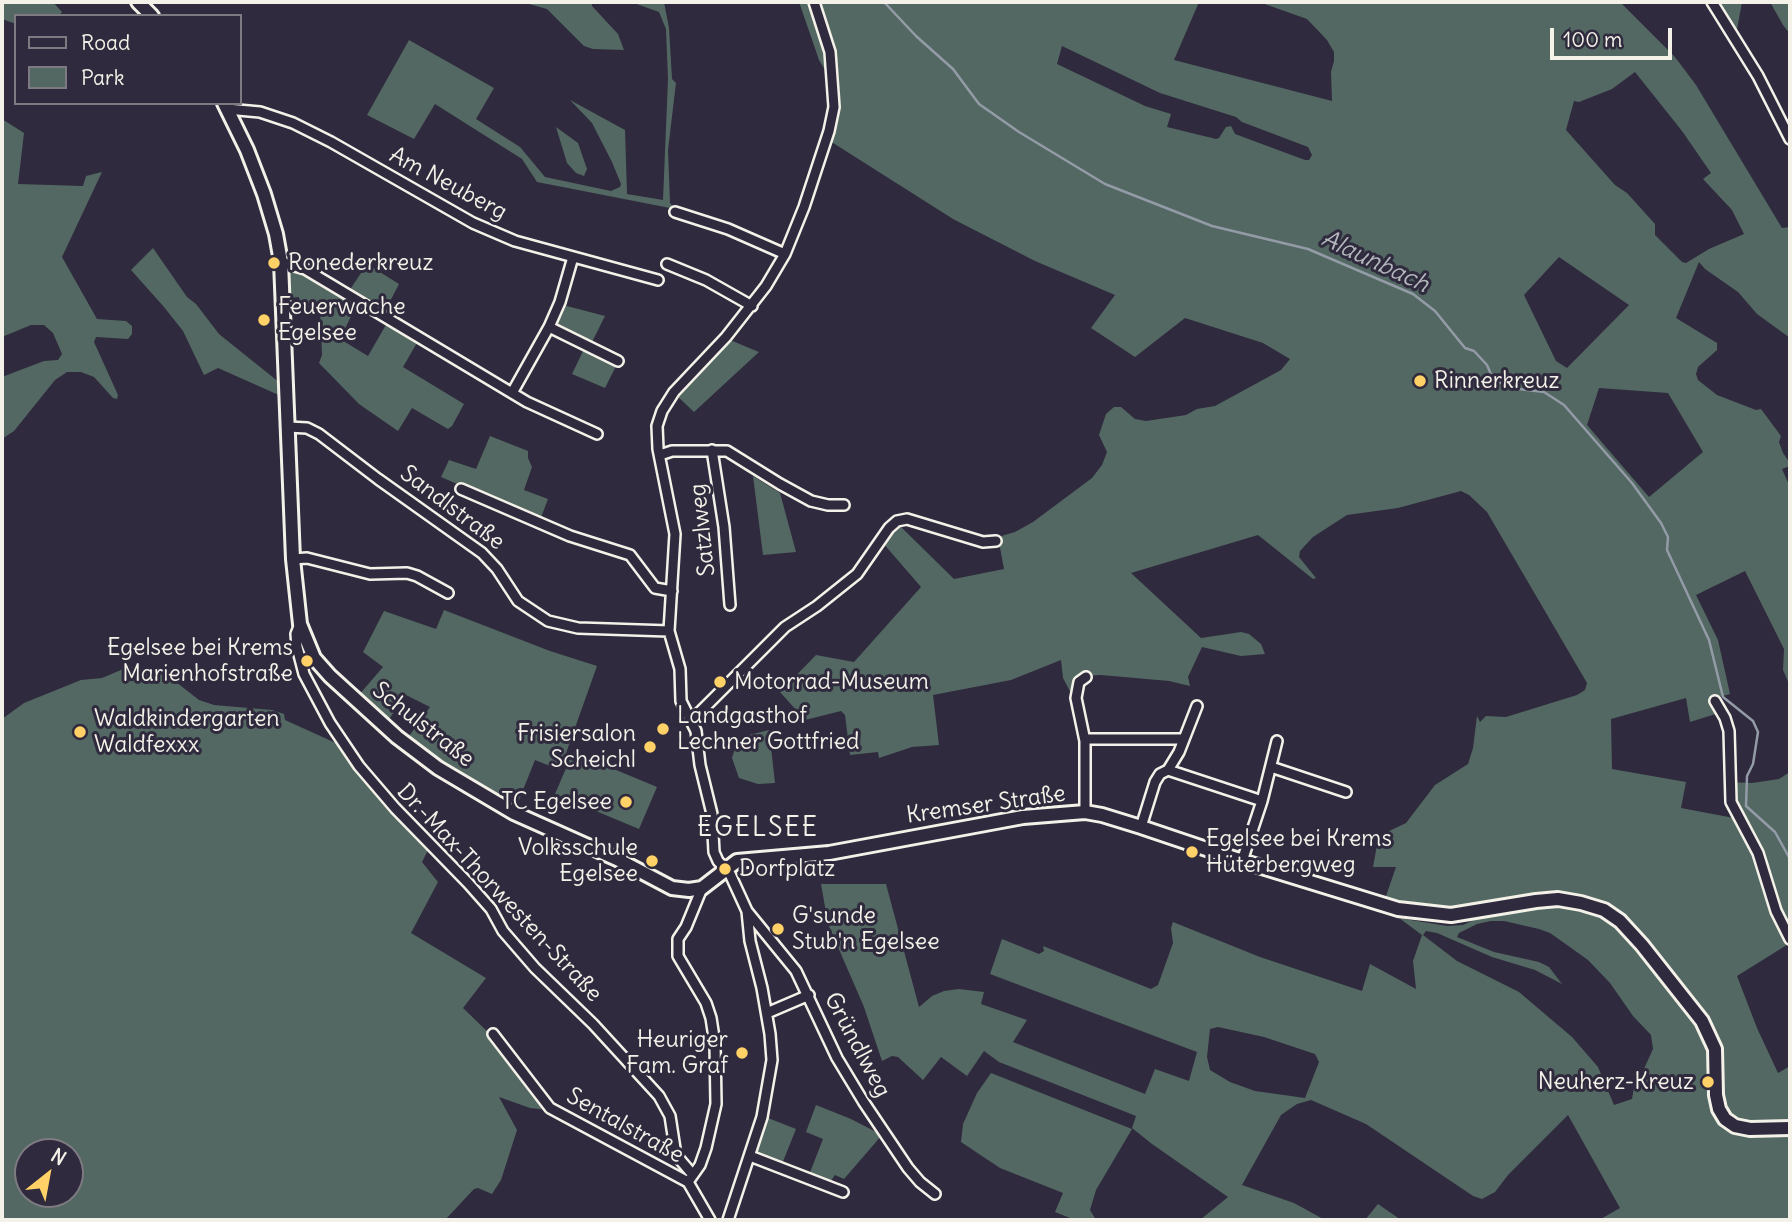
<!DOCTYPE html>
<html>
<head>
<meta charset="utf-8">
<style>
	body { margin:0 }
	#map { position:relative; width:1792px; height:1222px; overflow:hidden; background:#2f2a3d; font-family:Delius,sans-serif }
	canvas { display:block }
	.frame { position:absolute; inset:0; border:4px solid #f4f1e8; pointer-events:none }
	.legend { position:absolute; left:14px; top:14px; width:228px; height:91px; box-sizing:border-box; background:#2f2a3d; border:2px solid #7e7a81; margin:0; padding:9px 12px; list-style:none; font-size:21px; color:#f4f1e8 }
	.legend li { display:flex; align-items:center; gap:14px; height:35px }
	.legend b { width:35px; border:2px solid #7e7a81 }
	.north { position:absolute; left:14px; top:1138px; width:70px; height:70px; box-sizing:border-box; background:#2f2a3d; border:2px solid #7e7a81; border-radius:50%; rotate:31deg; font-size:19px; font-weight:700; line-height:28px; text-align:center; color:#f4f1e8 }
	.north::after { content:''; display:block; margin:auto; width:24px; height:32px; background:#ffd166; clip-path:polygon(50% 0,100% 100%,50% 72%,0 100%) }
	.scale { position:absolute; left:1550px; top:28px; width:122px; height:32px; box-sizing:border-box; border:4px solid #f4f1e8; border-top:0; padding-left:9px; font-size:21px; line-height:24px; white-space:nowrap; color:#f4f1e8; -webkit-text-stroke:5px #2f2a3d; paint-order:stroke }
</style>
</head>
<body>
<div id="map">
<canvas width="1792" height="1222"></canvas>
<div class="frame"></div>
<ul class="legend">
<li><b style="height:9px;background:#2f2a3d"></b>Road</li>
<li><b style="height:19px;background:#536862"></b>Park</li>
</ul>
<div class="north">N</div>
<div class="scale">100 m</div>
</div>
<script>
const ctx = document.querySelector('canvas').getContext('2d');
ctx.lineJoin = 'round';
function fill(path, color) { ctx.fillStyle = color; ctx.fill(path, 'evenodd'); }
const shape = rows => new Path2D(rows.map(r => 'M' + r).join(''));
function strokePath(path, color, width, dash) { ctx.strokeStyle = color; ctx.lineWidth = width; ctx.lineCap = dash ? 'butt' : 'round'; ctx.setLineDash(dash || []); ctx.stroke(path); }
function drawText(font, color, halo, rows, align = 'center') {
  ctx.font = font + ' Delius,sans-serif'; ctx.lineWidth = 6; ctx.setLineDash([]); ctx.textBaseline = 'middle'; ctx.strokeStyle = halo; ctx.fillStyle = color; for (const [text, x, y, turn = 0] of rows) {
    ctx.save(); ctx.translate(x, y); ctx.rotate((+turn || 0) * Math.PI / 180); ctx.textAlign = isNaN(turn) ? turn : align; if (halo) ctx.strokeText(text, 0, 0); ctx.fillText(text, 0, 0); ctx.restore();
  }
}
fill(shape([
	[2,2,53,2,62,12,59,16,16,16,16,24,2,19],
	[522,2,592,2,592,6,618,34,624,50,593,49,584,46,547,9],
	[631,2,664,2,669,28,672,79,676,83,668,150,670,203,675,209,537,182,522,159,435,104,414,139,367,115,409,40,494,88,476,119,520,147,545,177,611,191,620,187,621,184,612,162,592,123,570,100,625,130,627,194,663,200,668,79,666,29,659,12],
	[799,2,1199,2,1174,60,1332,101,1331,72,1334,61,1334,52,1327,40,1307,19,1259,2,1620,2,1675,57,1696,85,1782,228,1790,227,1790,338,1757,314,1738,292,1705,269,1699,262,1676,318,1717,343,1717,350,1698,367,1696,374,1698,380,1717,395,1756,410,1761,409,1781,436,1779,442,1783,453,1790,463,1790,466,1782,469,1790,487,1790,547,1788,548,1790,552,1790,686,1783,670,1784,649,1745,571,1696,595,1718,640,1730,694,1712,699,1719,713,1690,722,1686,698,1611,719,1612,769,1686,782,1681,808,1734,818,1728,803,1727,782,1752,783,1779,779,1790,772,1790,943,1737,976,1757,1028,1778,1073,1790,1066,1790,1220,1599,1220,1620,1208,1568,1115,1508,1175,1495,1192,1482,1199,1473,1196,1366,1124,1311,1100,1297,1104,1281,1115,1242,1185,1294,1203,1325,1220,1200,1220,1228,1197,1152,1144,1132,1128,1136,1116,999,1062,984,1051,967,1076,941,1057,923,1080,898,1057,892,1056,882,1061,864,1007,828,924,821,884,886,884,919,1007,932,996,944,991,959,989,984,992,981,1004,1027,1020,1013,1042,1145,1094,1155,1069,1189,1081,1197,1052,990,974,1002,939,1039,954,1044,951,1043,946,1151,989,1158,985,1173,943,1171,928,1173,922,1260,957,1362,991,1370,964,1416,989,1413,961,1422,935,1399,918,1447,926,1463,925,1480,917,1537,905,1558,903,1585,908,1587,900,1559,895,1536,896,1496,906,1452,912,1402,906,1384,902,1396,867,1373,867,1377,845,1383,834,1406,823,1435,785,1468,764,1473,748,1477,716,1480,722,1486,716,1506,717,1577,695,1585,690,1587,683,1487,512,1469,495,1461,491,1398,508,1347,515,1313,537,1300,551,1299,557,1316,578,1313,579,1258,535,1131,573,1201,638,1241,632,1249,634,1261,644,1265,654,1241,656,1202,647,1188,677,1190,686,1169,681,1101,675,1083,676,1077,681,1073,689,1074,699,1063,678,1061,660,1011,680,933,695,939,745,912,747,879,758,878,752,850,755,845,715,841,711,805,720,780,692,816,655,854,662,921,587,883,543,898,524,954,579,1004,569,998,537,1015,532,1033,522,1092,478,1102,465,1107,452,1099,435,1106,414,1114,407,1121,407,1135,419,1146,421,1186,415,1197,409,1215,406,1281,370,1290,359,1263,343,1185,318,1135,357,1091,328,1115,295,1035,261,953,219,830,141,838,108,833,50,826,51,829,77,819,60],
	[1062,46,1160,93,1236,117,1242,122,1308,147,1312,155,1309,160,1305,160,1235,134,1231,126,1226,127,1219,138,1216,139,1167,127,1171,114,1145,106,1057,64],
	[1635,72,1682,131,1711,173,1703,179,1732,210,1744,234,1709,249,1686,263,1682,262,1655,235,1655,224,1627,193,1615,185,1566,130,1574,101,1579,102,1612,89],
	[1559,257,1629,305,1567,368,1556,361,1524,295],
	[1599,388,1668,393,1703,452,1649,497,1587,425],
	[1491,921,1504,921,1539,929,1550,933,1567,945,1588,960,1610,983,1633,1016,1651,1035,1653,1049,1643,1071,1635,1082,1632,1099,1614,1105,1598,1067,1572,1037,1519,992,1457,961,1423,935,1426,931,1437,933,1492,957,1535,970,1562,984,1549,967,1539,962,1494,952,1457,937,1459,933,1477,924],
	[1218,1027,1264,1037,1315,1054,1319,1062,1305,1098,1255,1091,1230,1082,1210,1070,1207,1057,1210,1029],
	[1716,2,1742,2,1736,35],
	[1770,2,1790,2,1790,34,1783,25],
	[2,119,24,133,18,184,83,186,86,176,102,172,62,257,97,319,126,321,132,326,132,334,128,339,96,337,94,342,118,395,117,399,113,398,94,377,81,372,67,372,55,380,14,431,2,439,2,377,44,361,58,360,62,354,53,333,44,325,31,325,2,337],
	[556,127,578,143,587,169,584,176,576,173,567,163],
	[153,248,187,297,196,304,219,334,280,383,281,396,218,368,204,375,183,331,164,307,131,270],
	[367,264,399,284,384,313,349,291],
	[292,267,297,267,357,304,340,339,368,356,387,323,418,341,403,367,464,404,452,426,448,429,412,408,398,431,359,404,319,363,322,355,320,310,300,310,299,297,289,298,288,273],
	[563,305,605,316,591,344,557,327,556,322],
	[730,340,759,352,694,412,676,395],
	[584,349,617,364,605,388,572,374],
	[490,436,528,451,528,458,532,467,524,490,548,499,540,520,441,477,449,460,476,469],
	[753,476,780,493,796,552,763,555],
	[444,610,550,651,597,666,560,770,535,760,515,810,440,765,407,739,430,707,406,695,387,722,358,696,383,667,363,652,384,611,436,629],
	[128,667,162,671,199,700,214,705,272,710,284,714,285,720,338,744,357,768,426,844,428,850,422,862,438,882,411,933,486,978,463,1008,492,1036,548,1110,530,1108,499,1097,517,1130,501,1180,492,1194,478,1188,474,1189,445,1220,2,1220,2,719,24,703,81,680,102,678],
	[28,1152,70,1152,70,1194,28,1194],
	[769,730,775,783,758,784,739,778,732,758,736,745,749,735],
	[573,752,657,787,639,829,555,794],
	[991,1073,1132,1129,1096,1190,1090,1210,1096,1220,1075,1220,1055,1212,1063,1193,1000,1168,961,1142,963,1124,977,1093],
	[816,1105,851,1119,882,1135,844,1179,835,1175,830,1182,809,1175,823,1139,806,1132],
	[768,1118,796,1129,782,1164,758,1155,757,1152],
	[1378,1204,1401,1220,1365,1220]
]), '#536862');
strokePath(shape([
	[884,2,916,36,953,69,979,104,1019,132,1105,184,1212,226,1308,249,1413,294,1435,311,1465,348,1474,351,1487,365,1493,379,1511,388,1544,392,1564,405,1632,483,1661,523,1668,537,1667,550,1709,640,1723,697,1753,721,1758,732,1753,764,1747,776,1746,806,1775,832,1790,859]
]), '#939ba7', 2.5);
const street = shape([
	[1712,2,1758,76,1790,139],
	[227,109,260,112,293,123,331,142,473,223,515,241,658,280],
	[675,212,728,229,785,254],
	[281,262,305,269,527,402,597,434],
	[667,264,706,280,752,306],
	[549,327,618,361],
	[512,393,549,327,560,302,573,257],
	[288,427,307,428,319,434,378,479,482,553,497,569,518,601,548,621,578,628,669,631],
	[712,450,724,527,730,605],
	[660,455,672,451,727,451,780,484,811,501,828,505,844,505],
	[461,489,570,536,630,555,655,588,672,591],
	[293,559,307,558,370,574,407,573,417,576,448,593],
	[300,624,296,634,297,647,304,674,330,723,359,766,395,808,468,883,491,909,503,931,535,968,593,1024,659,1096,670,1116,676,1155,693,1175],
	[1715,701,1725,718,1729,731,1731,802,1758,853,1776,911,1790,939],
	[692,720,785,627,817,606,857,574,889,528,897,521,907,519,983,542,996,541],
	[1085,741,1088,739,1184,739],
	[1271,767,1346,792],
	[1168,770,1262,801],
	[1085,812,1085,741,1076,698,1079,682,1086,677],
	[1141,827,1155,782,1160,774,1168,770,1179,752,1197,706],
	[1242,861,1262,801,1277,741],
	[747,911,796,971,837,1058,863,1101,908,1168,920,1182,935,1194],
	[767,1013,809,995],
	[493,1034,550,1108,688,1182,710,1220],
	[750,1156,843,1192],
	[688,1182,700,1165,706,1148,716,1104,715,1044,711,1018,706,1003,678,956,678,939,686,927,702,888],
	[728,1220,762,1117,772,1060,770,1034,762,988,750,941,747,911,730,874,718,861,714,852,712,814,700,765,696,731,681,701,680,669,669,631,675,534,658,449,657,426,662,411,674,392,726,337,766,286,785,254,804,207,829,131,834,107,830,52,814,2]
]);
const secondary = shape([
	[138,2,152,16],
	[224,103,247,150,264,194,276,234,281,262,293,559,300,624,314,658,330,676,397,737,438,768,514,813,617,859,672,888,689,890,702,888,737,861,829,853,1023,817,1085,812,1102,815,1141,827,1242,861,1398,909,1451,915,1536,901,1558,899,1581,903,1604,910,1620,921,1642,945,1702,1021,1715,1049,1716,1095,1719,1109,1725,1119,1735,1126,1750,1129,1790,1128]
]);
strokePath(street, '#f4f1e8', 14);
strokePath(secondary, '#f4f1e8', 18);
strokePath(street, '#2f2a3d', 9);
strokePath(secondary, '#2f2a3d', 12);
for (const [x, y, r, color] of [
	[274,263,7,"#ffd166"],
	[264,320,7,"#ffd166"],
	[1420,381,7,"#ffd166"],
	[307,661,7,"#ffd166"],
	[720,682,7,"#ffd166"],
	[663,729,7,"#ffd166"],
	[80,732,7,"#ffd166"],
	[650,747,7,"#ffd166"],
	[626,802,7,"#ffd166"],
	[1192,852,7,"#ffd166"],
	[652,861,7,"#ffd166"],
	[725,869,7,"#ffd166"],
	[778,929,7,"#ffd166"],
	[742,1053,7,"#ffd166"],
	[1708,1082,7,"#ffd166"]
]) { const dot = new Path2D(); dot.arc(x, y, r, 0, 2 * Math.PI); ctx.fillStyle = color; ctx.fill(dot); strokePath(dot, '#2f2a3d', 2.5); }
drawText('23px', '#f4f1e8', '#2f2a3d', [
	["Am Neuberg",448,184,28],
	["Sandlstraße",452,508,37],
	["Satzlweg",703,530,-96],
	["Schulstraße",423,725,38],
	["Kremser Straße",986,805,-8],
	["Dr.-Max-Thorwesten-Straße",499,893,47],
	["Gründlweg",857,1045,62],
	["Sentalstraße",625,1126,29]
]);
drawText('23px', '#f4f1e8', '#2f2a3d', [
	["Ronederkreuz",288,263],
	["Feuerwache",278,307],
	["Egelsee",278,333],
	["Rinnerkreuz",1434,381],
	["Egelsee bei Krems",293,648,"right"],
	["Marienhofstraße",293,674,"right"],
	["Motorrad-Museum",734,682],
	["Landgasthof",677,716],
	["Lechner Gottfried",677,742],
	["Waldkindergarten",94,719],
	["Waldfexxx",94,745],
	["Frisiersalon",636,734,"right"],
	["Scheichl",636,760,"right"],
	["TC Egelsee",612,802,"right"],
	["Egelsee bei Krems",1206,839],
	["Hüterbergweg",1206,865],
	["Volksschule",638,848,"right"],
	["Egelsee",638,874,"right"],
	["Dorfplatz",739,869],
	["G'sunde",792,916],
	["Stub'n Egelsee",792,942],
	["Heuriger",728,1040,"right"],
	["Fam. Graf",728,1066,"right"],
	["Neuherz-Kreuz",1694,1082,"right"]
], 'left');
drawText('italic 24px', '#b3b8bd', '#2f2a3d', [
	["Alaunbach",1375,262,25]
]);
ctx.letterSpacing = '2px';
drawText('26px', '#f4f1e8', '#2f2a3d', [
	["EGELSEE",758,829]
]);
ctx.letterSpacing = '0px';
</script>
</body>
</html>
